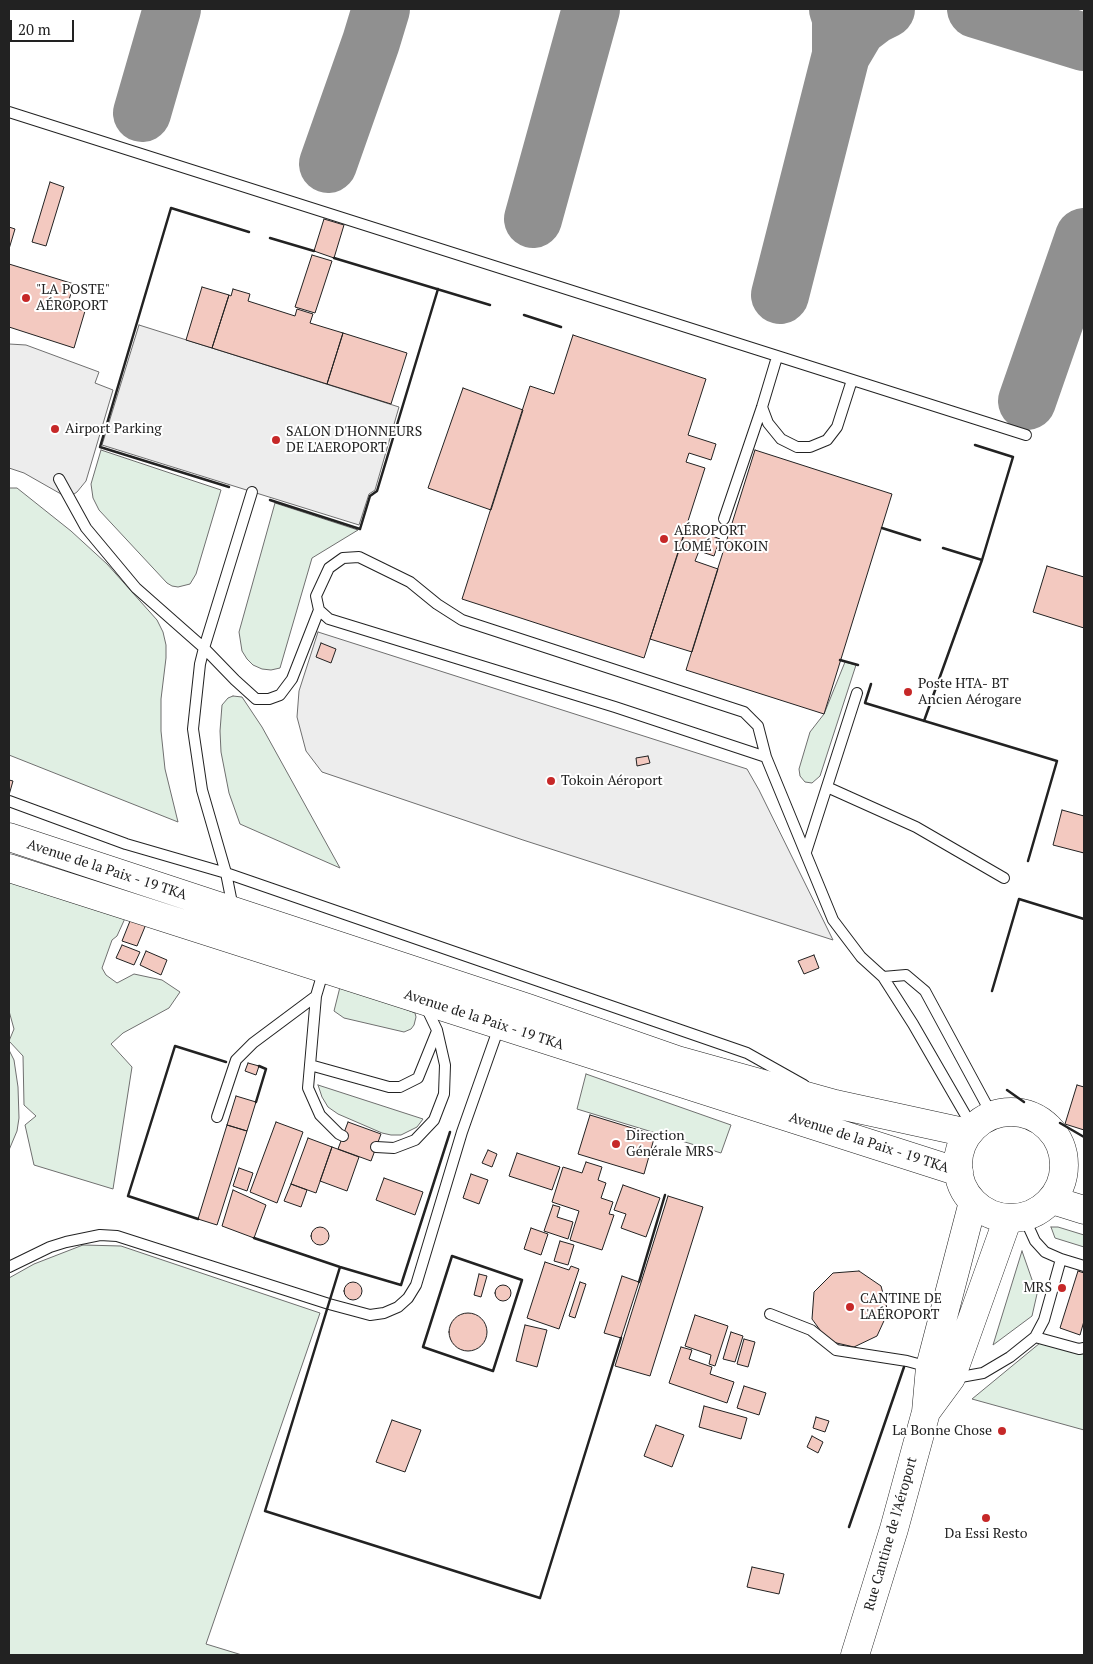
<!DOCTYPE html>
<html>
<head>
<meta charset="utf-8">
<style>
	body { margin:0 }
	#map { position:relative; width:1093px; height:1664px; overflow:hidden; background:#fff; font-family:"PT Serif",serif }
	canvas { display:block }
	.frame { position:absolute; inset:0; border:10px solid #222; pointer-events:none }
	.scale { position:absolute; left:10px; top:20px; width:64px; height:22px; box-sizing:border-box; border:2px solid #222; border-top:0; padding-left:6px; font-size:15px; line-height:18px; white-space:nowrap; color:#222; -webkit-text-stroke:4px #fff; paint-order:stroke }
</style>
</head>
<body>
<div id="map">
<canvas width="1093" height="1664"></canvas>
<div class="frame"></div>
<div class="scale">20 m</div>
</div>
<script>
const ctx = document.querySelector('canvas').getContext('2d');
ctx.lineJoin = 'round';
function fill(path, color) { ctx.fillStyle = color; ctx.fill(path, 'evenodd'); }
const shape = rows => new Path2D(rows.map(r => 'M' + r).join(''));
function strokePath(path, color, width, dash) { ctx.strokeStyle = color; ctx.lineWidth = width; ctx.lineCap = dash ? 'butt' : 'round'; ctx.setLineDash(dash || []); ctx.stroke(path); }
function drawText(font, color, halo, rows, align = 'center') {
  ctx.font = font + ' "PT Serif",serif'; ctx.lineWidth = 4; ctx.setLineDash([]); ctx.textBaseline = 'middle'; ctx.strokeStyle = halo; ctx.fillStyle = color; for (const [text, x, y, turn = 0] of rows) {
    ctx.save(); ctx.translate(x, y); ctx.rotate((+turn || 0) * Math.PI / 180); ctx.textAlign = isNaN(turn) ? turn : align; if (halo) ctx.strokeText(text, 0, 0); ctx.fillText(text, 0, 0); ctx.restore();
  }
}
const green = shape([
	[101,450,221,490,196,574,190,584,178,587,172,586,167,583,99,510,93,498,91,484,101,450],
	[9,488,17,488,71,531,107,564,157,620,163,632,166,645,166,658,161,699,161,731,165,769,178,822,9,755,9,488],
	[275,503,358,530,312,558,280,668,271,670,262,669,253,665,247,659,242,651,239,632,275,503],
	[845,662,856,665,820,776,812,783,805,782,800,776,799,769,810,732,824,714,845,662],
	[233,696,242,697,262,727,340,868,240,824,229,793,221,752,220,731,222,705,228,698,233,696],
	[9,872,127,914,117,936,112,940,102,968,106,975,117,983,134,974,162,980,180,992,169,1008,123,1033,111,1044,132,1067,113,1189,34,1165,25,1125,36,1116,24,1105,23,1056,9,1041,14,1029,9,1011,9,872],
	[341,983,415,1013,416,1017,414,1025,411,1029,404,1032,344,1018,334,1011,341,983],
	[9,1050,14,1060,18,1087,19,1118,17,1131,9,1150,9,1050],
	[586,1074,731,1125,721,1153,577,1109,586,1074],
	[318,1085,423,1119,417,1127,401,1135,391,1135,382,1133,338,1114,328,1107,322,1097,318,1085],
	[1051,1227,1058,1227,1084,1235,1084,1247,1055,1238,1051,1227],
	[83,1245,121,1246,320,1313,206,1644,242,1655,9,1655,9,1278,34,1264,83,1245],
	[1022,1251,1037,1294,1032,1316,993,1345,1022,1251],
	[1040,1343,1084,1348,1084,1430,972,1399,1040,1343]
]);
fill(green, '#e0efe3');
strokePath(green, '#6f6f6f', 1);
const parking = shape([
	[139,325,399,407,375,490,369,494,359,525,102,445,139,325],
	[9,344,26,345,99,372,95,383,113,390,86,481,77,492,68,498,24,473,9,468,9,344],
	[318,632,747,769,759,790,833,940,523,840,322,772,306,751,297,717,299,691,318,632]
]);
fill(parking, '#ededed');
strokePath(parking, '#6f6f6f', 1);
strokePath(shape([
	[976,9,1084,42],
	[841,55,857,28,874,15,886,9],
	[142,113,172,9],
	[328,164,371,42,381,9],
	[533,219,591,9],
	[780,295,841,55,841,18,838,9],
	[1027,401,1084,237]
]), '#909090', 58);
const building = shape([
	[50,182,64,187,46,246,32,242,50,182],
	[324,219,344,225,334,258,314,251,324,219],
	[9,227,15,229,9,249,9,227],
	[312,255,332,261,315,313,295,307,312,255],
	[9,264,74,284,67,306,85,311,74,348,9,327,9,264],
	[202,287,229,295,212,348,186,340,202,287],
	[233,289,250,294,248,301,295,316,297,309,313,314,310,323,343,333,327,384,212,348,229,295,231,296,233,289],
	[343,333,407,353,391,404,327,384,343,333],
	[573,335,706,379,688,435,716,444,711,460,689,453,686,462,705,468,644,658,462,599,530,386,554,394,573,335],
	[463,388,523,410,491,510,428,488,463,388],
	[755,450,892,494,824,714,686,670,755,450],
	[687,526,720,539,714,556,699,551,695,561,718,569,692,652,650,639,687,526],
	[1047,566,1084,577,1084,628,1033,612,1047,566],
	[321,643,336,649,331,663,316,657,321,643],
	[648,756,650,763,637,766,636,758,648,756],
	[9,780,13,781,9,795,9,780],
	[1062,810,1084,816,1084,853,1053,845,1062,810],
	[134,911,149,917,137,946,122,941,134,911],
	[122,945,140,952,134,965,116,958,122,945],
	[146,951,167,960,161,975,140,965,146,951],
	[814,955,819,968,804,974,798,961,814,955],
	[248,1063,259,1066,256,1075,245,1071,248,1063],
	[1077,1085,1084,1087,1084,1130,1065,1124,1077,1085],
	[236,1096,256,1102,247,1131,227,1125,236,1096],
	[590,1115,655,1135,644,1174,578,1154,590,1115],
	[276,1122,303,1132,277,1203,250,1192,276,1122],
	[348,1122,381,1134,371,1161,338,1149,348,1122],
	[227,1125,247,1131,217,1225,198,1219,227,1125],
	[308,1138,332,1147,316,1193,291,1184,308,1138],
	[332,1147,359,1157,347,1191,320,1181,332,1147],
	[488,1150,497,1154,492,1167,482,1163,488,1150],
	[517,1153,560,1167,552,1190,509,1176,517,1153],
	[586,1162,602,1167,598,1180,606,1183,601,1198,613,1202,609,1214,614,1215,602,1250,570,1240,579,1211,552,1202,563,1167,582,1173,586,1162],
	[239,1168,253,1173,247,1191,233,1186,239,1168],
	[471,1174,488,1180,479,1204,463,1198,471,1174],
	[384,1178,423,1192,415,1215,376,1200,384,1178],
	[291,1184,307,1190,301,1207,284,1201,291,1184],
	[623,1185,660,1198,646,1237,621,1228,626,1214,614,1210,623,1185],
	[233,1190,266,1205,254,1238,222,1226,233,1190],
	[668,1196,703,1207,650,1376,615,1366,668,1196],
	[553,1205,560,1207,557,1217,573,1222,568,1239,544,1231,553,1205],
	'311 1236a9 9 0 1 1 18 0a9 9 0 1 1-18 0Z',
	[531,1228,548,1234,541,1255,524,1249,531,1228],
	[560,1241,574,1245,568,1265,554,1261,560,1241],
	[545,1262,569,1270,571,1266,579,1269,559,1329,527,1318,545,1262],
	[859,1271,881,1286,888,1312,877,1336,854,1347,828,1341,812,1319,814,1292,833,1273,859,1271],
	[1078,1271,1084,1273,1084,1321,1080,1335,1060,1328,1078,1271],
	[479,1274,487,1276,481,1297,474,1295,479,1274],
	[622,1276,639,1282,621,1338,604,1333,622,1276],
	'344 1291a9 9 0 1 1 18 0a9 9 0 1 1-18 0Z',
	[580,1282,586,1284,575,1318,569,1316,580,1282],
	'495 1293a8 8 0 1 1 16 0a8 8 0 1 1-16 0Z',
	'449 1332a19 19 0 1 1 38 0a19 19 0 1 1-38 0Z',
	[695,1315,728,1326,715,1366,709,1364,711,1355,685,1346,695,1315],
	[525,1325,547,1330,537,1367,516,1361,525,1325],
	[731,1332,743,1336,735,1362,723,1359,731,1332],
	[744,1339,755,1342,748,1367,737,1364,744,1339],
	[681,1347,692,1350,689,1359,712,1367,710,1374,734,1382,727,1403,669,1383,681,1347],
	[744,1386,766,1393,759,1415,737,1408,744,1386],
	[704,1406,747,1418,741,1439,699,1427,704,1406],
	[816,1417,829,1421,825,1432,813,1428,816,1417],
	[392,1420,421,1430,405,1472,376,1462,392,1420],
	[656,1425,684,1435,672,1467,644,1456,656,1425],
	[812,1436,823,1442,818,1453,807,1447,812,1436],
	[752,1567,784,1574,779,1594,747,1587,752,1567]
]);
fill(building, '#f3c9c0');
strokePath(building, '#222', 1);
const service = shape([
	[9,112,1026,435],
	[762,407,768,423,781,439,797,447,810,447,827,440,837,427,852,380],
	[59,479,86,528,136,588,204,648,235,680,256,699,269,699,280,695,292,679,319,610,316,596,329,568,343,558,359,557,410,582,437,604,462,620,744,712,758,726,766,757,833,920,861,957,883,977,913,1024,973,1128],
	[724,519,762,407,777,357],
	[319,610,329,619,615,707,766,757],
	[827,787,916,827,1004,878],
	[9,801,126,844,226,873,747,1053,804,1085],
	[806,852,857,693],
	[233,908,226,873,202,790,193,729,200,664,204,648,252,492],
	[324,969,316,996,308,1088,320,1115,339,1134,343,1136],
	[883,977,906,975,925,991,992,1115],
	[310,1065,389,1087,400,1087,418,1078,437,1031],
	[217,1117,236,1060,253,1043,316,996],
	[376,1147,394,1148,415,1140,434,1120,444,1094,445,1065,437,1030,426,1007],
	[1024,1217,1035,1241,1045,1252,1061,1259],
	[9,1267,50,1247,66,1242,100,1235,117,1236,329,1304,370,1315,384,1313,398,1307,408,1298,416,1285,462,1132,499,1027],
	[770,1314,811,1330,836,1350,907,1361,929,1367],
	[1035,1337,1079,1349,1084,1348],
	[955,1378,983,1373,1010,1357,1035,1337,1044,1320,1061,1259,1084,1266]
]);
const secondary = shape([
	[9,837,528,1008,677,1060,835,1104,968,1133],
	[9,868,959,1172],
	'958 1165a53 53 0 1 1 106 0a53 53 0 1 1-106 0Z',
	[1052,1200,1084,1210],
	[926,1412,951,1378,1008,1218],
	[855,1655,894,1529,926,1412,930,1367,973,1202]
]);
strokePath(service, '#222', 12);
strokePath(secondary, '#222', 29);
strokePath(service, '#fff', 10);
strokePath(secondary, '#fff', 28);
strokePath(shape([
	[270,238,314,251],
	[334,258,490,305],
	[524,315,561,327],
	[229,487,100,447,171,208,249,232],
	[270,500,360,529,370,496,377,491,438,289],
	[882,528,920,540],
	[943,548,982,560],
	[840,660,858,665],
	[871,684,865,703,1057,761,1028,861],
	[924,721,982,560,1013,457,975,445],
	[992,991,1019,899,1084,919],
	[1007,1090,1024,1102],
	[256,1102,266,1069,259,1066],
	[1060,1123,1084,1137],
	[198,1219,128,1196,175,1046,226,1062],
	[254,1238,340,1267,401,1285,450,1132],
	[452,1256,522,1280,493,1371,423,1347,452,1256],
	[340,1267,265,1511,540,1598,621,1338],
	[639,1282,665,1195],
	[849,1527,904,1367]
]), '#222', 2.5);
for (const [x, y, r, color] of [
	[26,298,5,"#c62828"],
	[55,429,5,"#c62828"],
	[276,440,5,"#c62828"],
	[664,539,5,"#c62828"],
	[908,692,5,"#c62828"],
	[551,781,5,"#c62828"],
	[616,1144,5,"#c62828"],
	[1062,1288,5,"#c62828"],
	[850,1307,5,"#c62828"],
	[1002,1431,5,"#c62828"],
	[986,1518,5,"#c62828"]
]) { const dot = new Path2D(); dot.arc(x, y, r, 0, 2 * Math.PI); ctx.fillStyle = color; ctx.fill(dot); strokePath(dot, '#fff', 2); }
drawText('14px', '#222', '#fff', [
	["\"LA POSTE\"",36,290],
	["AÉROPORT",36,306],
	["Airport Parking",65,429],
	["SALON D'HONNEURS",286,432],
	["DE L'AEROPORT",286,448],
	["AÉROPORT",674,531],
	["LOMÉ TOKOIN",674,547],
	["Poste HTA- BT",918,684],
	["Ancien Aérogare",918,700],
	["Tokoin Aéroport",561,781],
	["Direction",626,1136],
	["Générale MRS",626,1152],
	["MRS",1052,1288,"right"],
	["CANTINE DE",860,1299],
	["L'AÉROPORT",860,1315],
	["La Bonne Chose",992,1431,"right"],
	["Da Essi Resto",986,1534,"center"]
], 'left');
drawText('14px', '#222', '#fff', [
	["Avenue de la Paix - 19 TKA",107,870,18],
	["Avenue de la Paix - 19 TKA",484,1020,18],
	["Avenue de la Paix - 19 TKA",869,1143,18],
	["Rue Cantine de l'Aéroport",891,1534,-74]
]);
</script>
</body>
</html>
